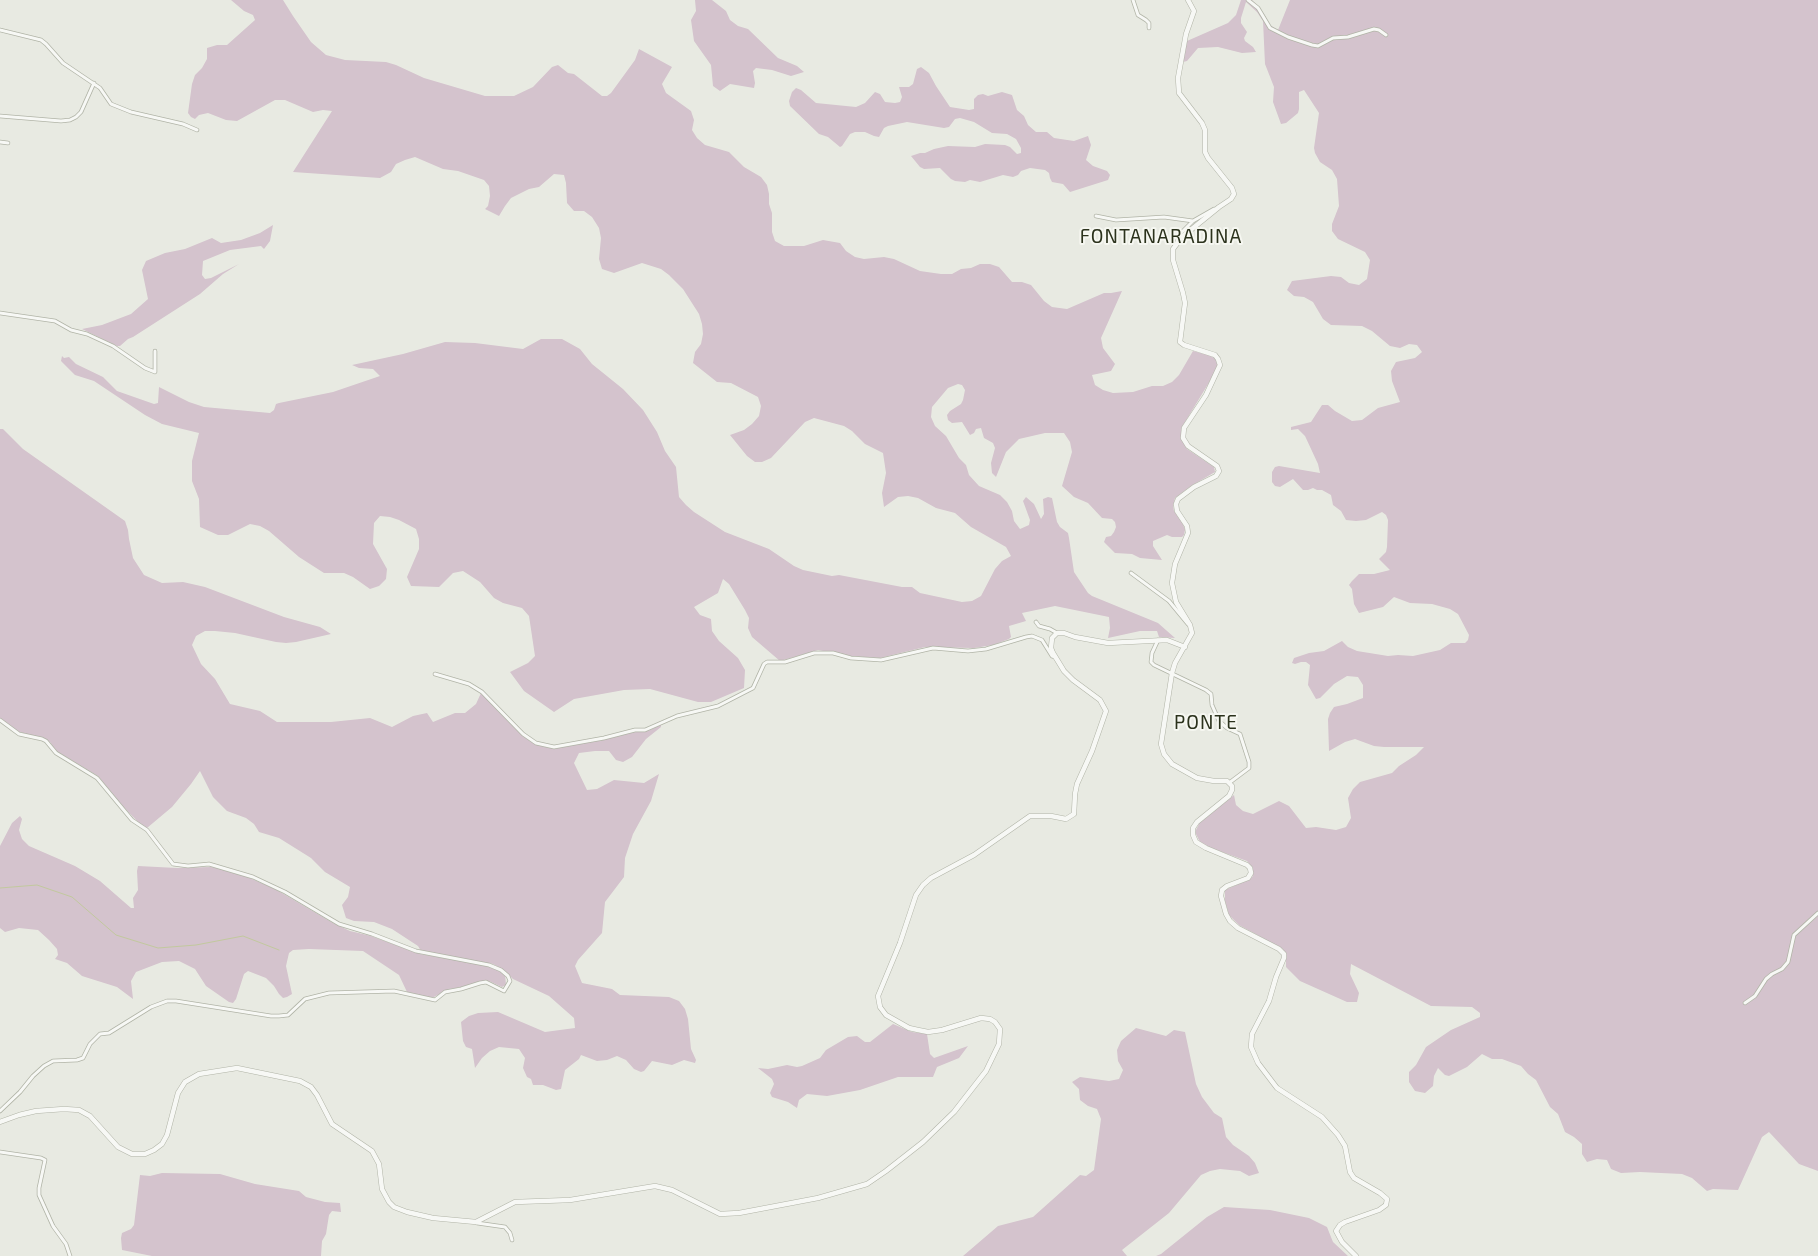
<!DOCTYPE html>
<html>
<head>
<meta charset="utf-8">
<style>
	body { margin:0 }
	canvas { display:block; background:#e8eae2 }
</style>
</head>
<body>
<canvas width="1818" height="1256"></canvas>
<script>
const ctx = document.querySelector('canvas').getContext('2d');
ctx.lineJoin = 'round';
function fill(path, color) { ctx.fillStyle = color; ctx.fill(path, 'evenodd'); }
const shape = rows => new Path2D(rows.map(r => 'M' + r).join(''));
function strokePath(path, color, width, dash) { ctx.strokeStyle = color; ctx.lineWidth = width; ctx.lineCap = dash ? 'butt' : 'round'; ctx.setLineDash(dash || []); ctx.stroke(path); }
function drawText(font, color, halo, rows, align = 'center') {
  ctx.font = font + ' "Exo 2",sans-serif'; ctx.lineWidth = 4; ctx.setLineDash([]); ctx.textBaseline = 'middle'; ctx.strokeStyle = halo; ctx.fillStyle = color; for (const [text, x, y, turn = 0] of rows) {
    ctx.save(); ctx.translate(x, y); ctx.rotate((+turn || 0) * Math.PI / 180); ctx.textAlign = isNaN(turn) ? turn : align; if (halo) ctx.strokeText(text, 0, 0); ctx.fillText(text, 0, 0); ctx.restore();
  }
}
fill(shape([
	[231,0,283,0,293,16,311,42,326,55,345,60,386,62,396,65,424,78,485,96,514,96,533,87,552,67,558,65,568,73,574,74,602,96,607,96,611,93,635,60,639,49,672,67,662,84,666,93,691,111,694,120,692,130,697,138,705,145,729,152,744,167,761,177,767,185,769,194,769,204,772,213,772,232,775,241,784,246,804,246,823,240,840,243,846,251,855,257,864,259,884,257,894,259,920,271,941,274,952,274,961,269,971,268,980,264,990,264,999,267,1012,282,1022,282,1031,285,1044,301,1052,307,1067,309,1104,293,1111,293,1122,291,1101,338,1103,348,1115,364,1111,371,1092,375,1095,385,1103,390,1113,393,1133,392,1152,386,1163,386,1172,382,1179,375,1193,351,1209,355,1216,359,1218,364,1216,371,1182,427,1181,434,1181,438,1187,449,1214,467,1215,472,1191,486,1175,498,1173,506,1174,511,1183,524,1185,530,1184,535,1182,537,1172,537,1167,535,1153,541,1153,546,1162,560,1140,558,1132,554,1115,553,1104,542,1106,537,1111,536,1114,532,1116,527,1115,522,1112,519,1102,518,1088,503,1074,497,1062,486,1072,452,1070,442,1064,433,1045,433,1019,439,1006,452,996,477,992,473,991,463,995,448,993,443,984,438,981,428,976,429,974,433,970,435,962,422,952,423,948,420,947,415,950,411,961,404,963,400,965,390,962,385,958,384,948,388,932,407,931,417,935,426,946,436,959,458,966,465,969,475,979,486,1000,495,1007,502,1012,511,1014,521,1020,529,1029,525,1030,520,1023,501,1026,497,1034,504,1041,519,1044,514,1043,499,1048,497,1052,498,1057,522,1060,527,1068,533,1069,538,1074,572,1088,593,1092,596,1158,623,1175,638,1159,637,1157,631,1140,631,1108,638,1110,628,1109,617,1055,606,1022,613,1026,621,1009,626,1011,637,1009,639,993,645,974,648,925,647,880,658,850,656,818,650,780,661,752,637,748,628,749,618,745,610,729,584,723,579,718,593,694,607,700,615,711,619,712,631,719,641,738,658,745,670,744,688,711,702,698,702,650,689,624,690,574,699,554,712,524,691,510,672,528,663,535,656,529,616,522,608,503,603,494,598,480,582,463,571,453,573,439,587,411,586,407,577,419,549,419,539,416,529,399,520,390,517,380,516,374,523,373,544,387,569,386,579,379,586,370,589,353,577,344,573,324,573,299,557,269,531,260,526,250,524,228,535,218,535,200,527,199,499,192,481,192,461,199,433,162,424,145,415,94,381,75,375,61,361,62,356,64,358,69,357,76,364,103,377,117,391,154,404,158,403,159,387,189,402,204,407,270,413,274,410,276,404,279,403,333,392,380,376,373,369,359,368,352,365,403,354,445,342,475,343,523,349,541,339,562,339,580,349,592,364,623,389,643,410,657,432,665,451,676,467,679,497,686,505,694,512,725,532,769,549,794,566,803,570,832,576,839,575,902,587,912,587,920,593,962,602,972,601,981,596,995,569,1002,561,1011,556,1006,547,971,527,955,513,936,508,918,498,908,496,898,497,884,507,882,493,886,473,883,453,865,444,852,431,844,426,814,418,805,422,771,458,762,462,755,462,747,456,730,435,744,430,752,424,759,416,761,406,758,397,731,383,717,382,693,363,695,352,701,344,703,334,702,324,699,314,683,289,669,275,661,269,642,263,614,273,602,269,599,259,601,238,599,228,592,217,584,211,574,211,567,203,566,183,564,175,554,174,539,187,529,189,511,198,505,206,499,216,485,209,488,206,490,196,489,186,484,180,458,171,443,169,415,157,405,160,396,164,391,172,380,178,293,172,332,111,323,110,313,112,285,100,275,100,237,121,226,120,208,113,199,115,195,119,191,117,188,113,192,84,195,75,202,68,207,59,207,48,217,45,227,45,255,20,253,15,244,11],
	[695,0,712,0,726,11,730,20,738,26,748,29,778,58,797,66,804,72,791,76,772,70,756,68,753,71,755,83,754,88,730,84,720,91,713,86,711,65,694,41,691,20,696,11],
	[1241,0,1252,0,1264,14,1270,25,1278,30,1290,0,1818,0,1818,1171,1799,1164,1769,1132,1762,1137,1738,1190,1713,1189,1707,1191,1692,1178,1682,1174,1640,1172,1621,1173,1611,1169,1607,1160,1597,1159,1587,1162,1582,1154,1582,1144,1574,1137,1565,1132,1558,1114,1550,1107,1536,1080,1528,1074,1521,1066,1502,1059,1492,1059,1482,1054,1467,1067,1449,1076,1445,1075,1438,1068,1434,1076,1433,1086,1425,1093,1415,1091,1409,1082,1409,1072,1416,1065,1426,1047,1451,1030,1480,1017,1480,1013,1472,1007,1431,1006,1351,964,1350,974,1359,993,1357,1002,1347,1002,1300,981,1286,967,1286,958,1283,949,1239,925,1229,915,1225,901,1225,890,1250,879,1253,876,1253,868,1247,861,1211,848,1200,842,1195,832,1200,822,1234,795,1236,805,1243,811,1253,814,1279,801,1289,806,1306,828,1316,827,1336,830,1346,827,1351,818,1348,798,1353,789,1360,782,1392,773,1399,766,1416,755,1424,747,1384,747,1374,746,1355,739,1345,742,1329,751,1328,719,1330,713,1334,707,1347,704,1363,698,1363,685,1358,677,1347,676,1334,684,1320,698,1316,699,1308,685,1310,665,1306,662,1301,662,1295,664,1292,663,1294,658,1309,653,1324,651,1342,641,1348,647,1357,651,1388,656,1398,655,1413,656,1440,650,1451,643,1465,643,1468,640,1469,635,1458,614,1450,609,1432,604,1410,603,1394,597,1383,607,1359,613,1354,604,1352,589,1349,585,1352,581,1359,574,1374,574,1390,570,1379,559,1386,552,1387,547,1388,520,1386,515,1382,512,1366,520,1356,521,1346,520,1341,511,1333,505,1331,495,1322,490,1317,490,1313,488,1308,490,1303,490,1293,479,1280,487,1275,486,1272,482,1272,472,1275,467,1279,466,1320,473,1318,464,1305,436,1298,429,1291,430,1291,427,1311,422,1322,405,1328,405,1335,411,1352,421,1362,420,1378,408,1400,402,1392,381,1391,371,1396,362,1415,358,1422,352,1417,345,1409,344,1400,348,1390,346,1372,331,1362,326,1331,325,1323,319,1313,302,1304,297,1294,296,1287,290,1292,281,1331,276,1341,277,1349,283,1359,285,1367,279,1370,260,1365,252,1338,239,1332,231,1332,224,1339,206,1337,179,1332,170,1320,162,1315,153,1314,148,1319,113,1304,90,1299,92,1299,109,1298,113,1286,123,1281,124,1273,102,1274,87,1265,64,1263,21,1257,12,1246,2,1241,18,1241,23,1247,32,1244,38,1245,41,1253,47,1256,52,1242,53,1218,47,1198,48,1187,61,1183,62,1187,41,1228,23,1236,15],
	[921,67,929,73,936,86,950,107,969,110,974,109,974,99,978,95,983,94,988,96,1002,92,1012,95,1017,110,1024,116,1028,125,1036,132,1047,132,1054,138,1074,141,1088,136,1091,145,1086,160,1093,166,1107,171,1110,175,1108,180,1070,192,1063,184,1052,182,1050,178,1049,173,1045,170,1030,168,1021,171,1018,175,1013,177,1003,175,980,182,970,180,965,182,955,181,951,179,940,168,924,169,920,167,911,156,920,153,925,153,934,149,948,146,975,147,985,144,1005,145,1010,147,1017,154,1021,153,1021,148,1016,139,1007,134,992,133,974,122,960,118,955,119,949,127,944,128,907,122,888,126,884,128,879,137,874,136,865,132,855,132,850,134,842,146,840,147,828,137,819,134,790,106,789,101,792,92,796,88,801,90,816,103,856,107,865,103,875,92,880,94,885,102,895,103,900,102,902,97,899,87,909,87,913,84,917,69],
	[273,225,270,241,264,249,261,246,230,250,203,261,202,275,205,279,211,278,239,264,223,274,200,294,133,337,128,339,120,346,117,346,82,329,102,325,131,314,148,299,142,270,146,261,165,253,185,249,212,238,221,243,241,240,260,233],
	[0,429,3,429,23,449,125,521,128,530,129,539,133,558,144,575,162,583,183,582,205,587,284,617,320,627,331,634,296,642,286,643,276,642,235,633,215,631,205,631,196,636,192,645,201,664,215,679,230,704,260,711,277,722,331,722,370,718,392,727,413,716,427,713,433,722,455,713,465,713,476,704,481,693,520,733,532,742,549,748,603,740,625,733,648,731,661,725,661,727,646,739,632,757,623,762,616,760,609,751,595,751,579,753,574,763,587,790,597,789,614,780,644,783,659,774,651,801,633,834,625,858,624,877,605,902,602,933,578,960,575,966,582,983,612,989,620,995,669,997,679,1001,685,1009,688,1019,691,1049,696,1060,695,1063,684,1060,672,1065,652,1061,644,1071,641,1072,634,1069,626,1060,617,1056,607,1060,597,1061,581,1055,579,1059,565,1070,561,1089,556,1090,543,1085,533,1085,531,1079,527,1077,523,1068,525,1058,519,1049,499,1047,490,1051,482,1058,475,1068,472,1049,466,1047,463,1041,461,1022,469,1016,478,1013,498,1012,545,1032,575,1028,574,1018,549,996,513,979,504,970,493,964,421,951,418,946,392,929,374,922,354,921,346,918,342,905,348,897,350,887,325,872,311,858,279,838,259,832,254,824,246,818,227,811,213,797,200,771,191,784,172,807,147,828,139,823,113,796,98,776,56,751,50,742,45,739,19,732,0,718],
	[20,816,22,819,19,830,22,839,29,846,75,866,100,881,131,908,134,908,133,898,138,890,137,871,138,866,177,868,211,867,226,870,238,873,275,889,333,923,350,931,371,936,420,954,486,965,494,968,505,974,506,985,502,987,489,981,477,982,462,987,449,989,432,998,407,992,399,975,363,951,309,949,293,950,289,953,286,966,292,994,287,997,283,998,279,994,274,986,266,978,248,971,244,974,236,999,233,1003,229,1002,206,986,195,969,179,961,162,962,136,972,131,981,133,999,117,987,82,976,67,963,55,959,58,955,57,949,49,940,38,930,19,928,5,932,0,928,0,846,12,823],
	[893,1024,912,1032,927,1034,930,1054,934,1058,968,1046,959,1058,937,1067,933,1077,898,1077,860,1090,827,1096,807,1094,799,1100,797,1108,788,1102,772,1097,770,1093,774,1084,772,1079,758,1068,768,1069,787,1065,797,1067,802,1066,820,1058,826,1050,848,1037,857,1036,865,1042,870,1042],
	[1136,1028,1166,1036,1174,1030,1185,1032,1196,1084,1202,1097,1214,1113,1222,1118,1226,1137,1233,1145,1249,1156,1255,1163,1259,1173,1249,1176,1240,1171,1220,1169,1210,1171,1201,1175,1169,1213,1122,1250,1127,1256,963,1256,998,1226,1033,1217,1080,1175,1086,1176,1094,1170,1101,1119,1097,1109,1088,1106,1080,1100,1079,1089,1072,1082,1080,1077,1109,1081,1119,1079,1123,1070,1118,1061,1117,1050,1121,1041],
	[162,1173,220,1174,255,1184,299,1191,306,1197,325,1202,340,1203,341,1212,332,1211,329,1215,326,1234,322,1241,321,1256,152,1256,122,1250,121,1238,122,1233,131,1229,134,1225,140,1175,150,1176],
	[1224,1207,1270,1210,1309,1218,1327,1227,1333,1242,1348,1256,1156,1256,1161,1254,1207,1217]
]), '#d4c3cd');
strokePath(shape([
	[0,888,37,885,72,897,116,935,158,948,196,945,243,936,279,950]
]), '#c2c99e', 1);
const minor = shape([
	[1133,0,1138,15,1146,20,1149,23,1149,28],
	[1248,0,1258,8,1270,28,1288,37,1312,45,1318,46,1333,38,1348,37,1374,29,1379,30,1386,35],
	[0,30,41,40,46,44,63,63,100,88,111,104,131,112,183,124,197,130],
	[0,116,61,121,70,120,76,117,81,112,94,83],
	[0,142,8,143],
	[1096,216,1116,220,1164,217,1193,221],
	[1177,242,1180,234,1193,221,1214,209],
	[0,313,55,321,71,330,87,334,113,346,145,368,155,372,155,351],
	[1131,573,1169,601,1188,624],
	[1036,622,1039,626,1050,629,1057,633],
	[1158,640,1152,653,1151,662,1154,665,1206,690,1211,694,1212,705,1219,721,1227,728,1240,734,1249,762,1249,768,1229,783],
	[435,674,469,684,482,692,523,734,536,743,554,747,604,738,635,730,645,730,677,716,718,706,753,688,764,664,767,662,785,662,814,653,833,653,851,658,881,660,933,648,968,651,986,649,1026,637,1032,636,1042,640,1052,656,1055,657],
	[0,720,19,734,42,739,46,741,56,753,97,778,132,820,147,830,173,864,188,866,209,864,253,877,285,892,339,924,372,934,416,951,489,965,501,970,508,976,510,981,504,991,486,982,480,983,461,989,445,992,435,1000,394,991,329,993,305,999,288,1015,279,1016,271,1016,176,1001,167,1001,151,1007,109,1033,100,1034,90,1044,83,1058,77,1060,53,1061,44,1066,33,1076,20,1092,0,1111],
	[1745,1003,1755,996,1766,979,1772,974,1782,969,1788,962,1794,935,1818,913],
	[0,1152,41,1158,45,1160,39,1188,39,1195,53,1226,66,1244,70,1256],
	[477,1223,505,1227,510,1233,512,1240]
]);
const tertiary = shape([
	[1188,0,1194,11,1186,34,1178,78,1179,93,1202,123,1205,130,1205,152,1208,158,1232,188,1234,194,1231,199,1219,207,1182,237,1173,249,1173,260,1183,293,1185,303,1180,342,1184,345,1215,355,1218,359,1220,365,1206,395,1184,428,1183,438,1188,446,1217,466,1219,471,1216,476,1194,487,1178,499,1176,504,1177,511,1187,526,1188,533,1175,564,1172,583,1176,602,1190,625,1192,633,1175,663,1172,673,1161,744,1164,754,1172,764,1197,778,1214,781,1227,781,1232,786,1232,790,1229,796,1197,822,1193,828,1193,835,1196,842,1206,848,1247,865,1250,868,1251,873,1248,878,1227,886,1222,890,1221,896,1226,914,1230,921,1238,928,1279,949,1284,954,1284,958,1276,977,1269,1001,1252,1034,1251,1047,1258,1063,1277,1088,1322,1117,1338,1135,1345,1146,1350,1172,1354,1178,1380,1193,1387,1199,1386,1205,1379,1210,1345,1222,1340,1225,1336,1231,1342,1242,1356,1256],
	[0,1122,19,1115,36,1111,64,1109,79,1110,90,1116,118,1147,132,1154,145,1154,154,1150,162,1144,167,1135,178,1093,185,1082,199,1074,237,1068,300,1081,311,1087,317,1095,332,1124,372,1151,379,1164,382,1189,389,1202,394,1207,407,1212,433,1218,476,1222,515,1202,570,1200,655,1186,672,1190,720,1214,739,1213,818,1198,867,1184,886,1171,923,1142,954,1112,986,1071,999,1044,1000,1029,995,1022,990,1019,981,1018,942,1030,928,1032,918,1030,909,1028,886,1015,880,1007,878,996,900,943,916,895,923,885,931,878,974,855,1030,816,1051,816,1066,819,1074,814,1075,794,1077,784,1092,751,1106,711,1100,700,1073,680,1064,671,1053,653,1051,648,1052,638,1057,633,1064,633,1075,637,1108,643,1167,640,1185,647]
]);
strokePath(minor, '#b1b4a7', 4.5);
strokePath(tertiary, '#b1b4a7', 5.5);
strokePath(minor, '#f7f8f5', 3);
strokePath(tertiary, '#f7f8f5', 4.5);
ctx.letterSpacing = '1px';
drawText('19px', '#2b321c', '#f6f7f1', [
	["FONTANARADINA",1161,237],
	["PONTE",1206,723]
]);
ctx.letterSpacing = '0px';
</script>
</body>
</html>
